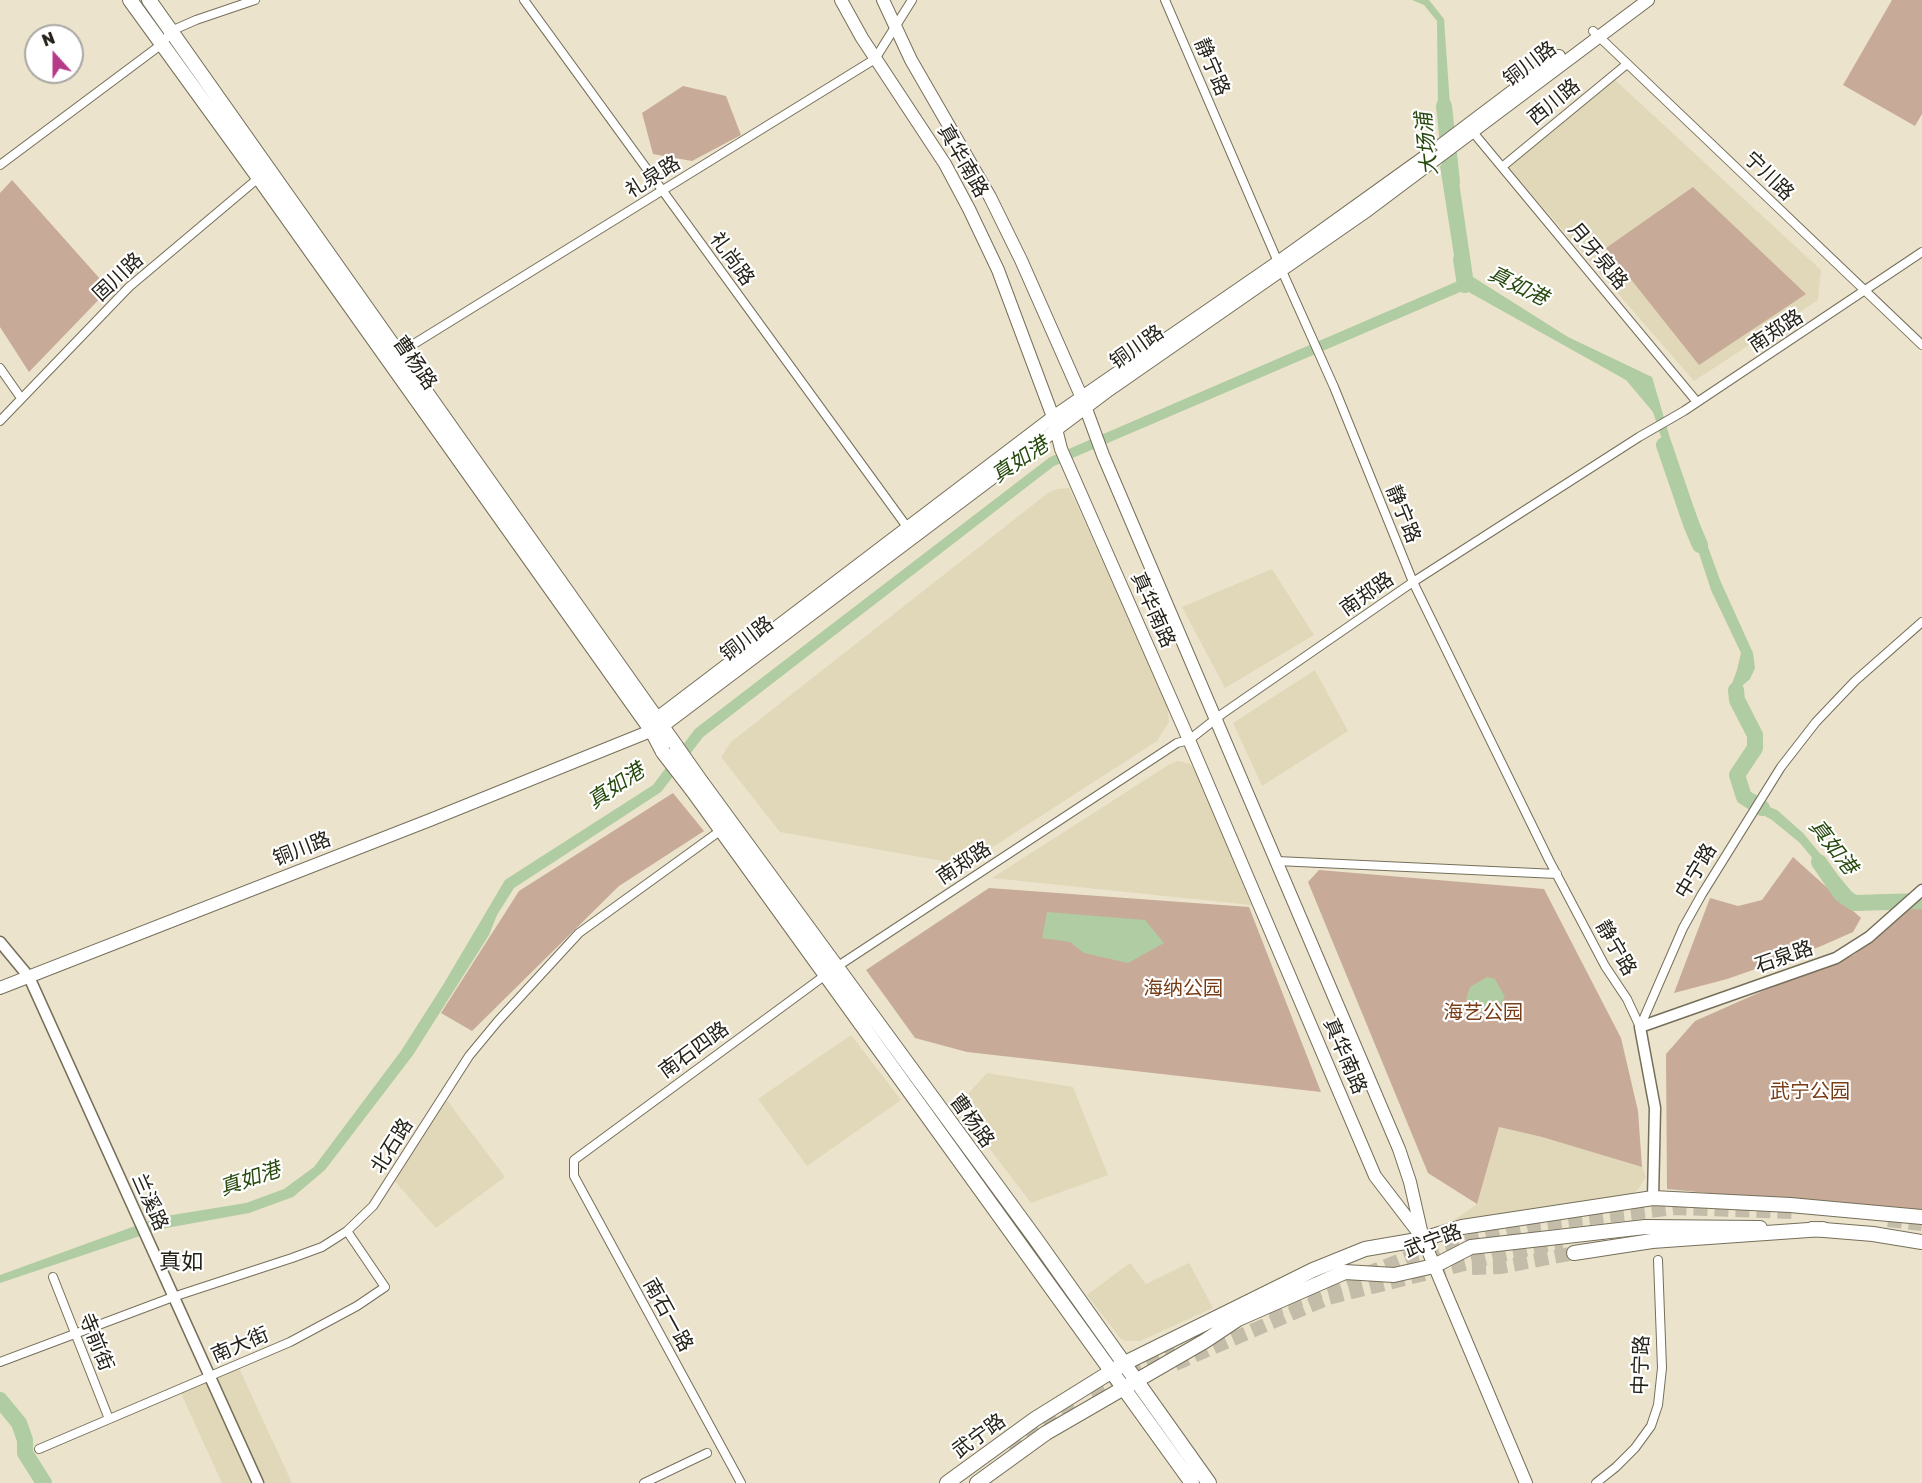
<!DOCTYPE html>
<html>
<head>
<meta charset="utf-8">
<style>
	body { margin:0 }
	#map { position:relative; width:1922px; height:1483px; overflow:hidden; background:#ebe3cc; font-family:"Golos Text",sans-serif }
	canvas { display:block }
	.north { position:absolute; left:24px; top:24px; width:60px; height:60px; box-sizing:border-box; background:#fff; border:2px solid #a8a7a3; border-radius:50%; rotate:339deg; font-size:16px; font-weight:700; line-height:24px; text-align:center; color:#252219 }
	.north::after { content:''; display:block; margin:auto; width:21px; height:27px; background:#b73a89; clip-path:polygon(50% 0,100% 100%,50% 72%,0 100%) }
</style>
</head>
<body>
<div id="map">
<canvas width="1922" height="1483"></canvas>
<div class="north">N</div>
</div>
<script>
const ctx = document.querySelector('canvas').getContext('2d');
ctx.lineJoin = 'round';
function fill(path, color) { ctx.fillStyle = color; ctx.fill(path, 'evenodd'); }
const shape = rows => new Path2D(rows.map(r => 'M' + r).join(''));
function strokePath(path, color, width, dash) { ctx.strokeStyle = color; ctx.lineWidth = width; ctx.lineCap = dash ? 'butt' : 'round'; ctx.setLineDash(dash || []); ctx.stroke(path); }
function drawText(font, color, halo, rows, align = 'center') {
  ctx.font = font + ' "Golos Text","Noto Sans SC",sans-serif'; ctx.lineWidth = 4.5; ctx.setLineDash([]); ctx.textBaseline = 'middle'; ctx.strokeStyle = halo; ctx.fillStyle = color; for (const [text, x, y, turn = 0] of rows) {
    ctx.save(); ctx.translate(x, y); ctx.rotate((+turn || 0) * Math.PI / 180); ctx.textAlign = isNaN(turn) ? turn : align; if (halo) ctx.strokeText(text, 0, 0); ctx.fillText(text, 0, 0); ctx.restore();
  }
}
fill(shape([
	[1614,79,1821,270,1818,300,1694,381,1507,166],
	[1069,488,1167,702,1169,722,1157,741,965,865,780,832,721,757,731,742,1048,493,1057,489],
	[1272,569,1314,635,1225,688,1182,607],
	[1315,670,1348,731,1262,786,1233,723],
	[1178,761,1190,764,1199,777,1251,905,992,878,1170,764],
	[851,1035,901,1100,807,1166,758,1099],
	[987,1073,1073,1087,1108,1175,1031,1203,957,1106],
	[443,1095,505,1177,436,1228,392,1178],
	[1499,1127,1542,1137,1642,1167,1646,1177,1637,1191,1632,1194,1466,1220,1454,1220,1477,1204],
	[1130,1263,1146,1284,1189,1263,1213,1308,1140,1341,1125,1341,1120,1338,1087,1295],
	[237,1364,292,1483,222,1483,179,1389]
]), '#e1d8b9');
fill(shape([
	[1892,0,1922,0,1922,114,1915,126,1843,85],
	[683,86,726,96,741,135,692,161,653,154,642,113],
	[12,180,109,289,29,372,0,327,0,193],
	[1693,187,1806,294,1699,365,1606,248],
	[673,793,704,831,619,886,472,1031,441,1013,519,891],
	[1793,857,1861,918,1853,932,1819,947,1727,979,1674,993,1710,898,1738,906,1762,900],
	[1319,870,1544,889,1621,1038,1638,1111,1642,1167,1542,1137,1499,1127,1477,1204,1428,1173,1308,882],
	[989,888,1249,907,1321,1092,967,1052,915,1038,866,970],
	[1922,899,1922,1214,1667,1189,1666,1054,1695,1021,1765,990,1854,955]
]), '#c8aa99');
fill(shape([
	[1412,0,1429,0,1444,19,1450,105,1446,127,1441,132,1438,109,1437,21,1424,5],
	[1455,155,1473,277,1568,337,1652,377,1677,462,1720,580,1753,653,1755,668,1750,679,1736,691,1741,708,1755,735,1760,749,1737,775,1744,797,1777,810,1803,833,1856,897,1905,896,1899,901,1884,907,1854,903,1837,888,1800,843,1772,820,1741,803,1732,776,1738,763,1751,745,1750,736,1736,713,1730,689,1737,670,1741,653,1711,590,1653,412,1626,380,1465,290,1054,466,703,737,661,792,514,888,497,915,489,935,413,1055,325,1170,293,1197,249,1213,161,1229,0,1283,0,1275,160,1217,246,1203,284,1189,314,1167,401,1051,443,985,505,880,653,785,695,729,1050,457,1458,281,1440,166],
	[1047,912,1145,920,1164,943,1128,963,1084,953,1070,942,1042,938],
	[1487,977,1495,979,1505,997,1496,1012,1487,1013,1479,1009,1466,999,1470,987]
]), '#b0cca2');
strokePath(shape([
	[1444,106,1452,182],
	[1461,259,1465,285],
	[1664,445,1691,524,1700,545],
	[1736,690,1737,700,1755,735,1755,748,1737,775,1744,797,1762,808],
	[1819,862,1841,894,1854,903,1922,901],
	[0,1400,19,1423,25,1440,25,1453,44,1483]
]), '#b0cca2', 16);
strokePath(shape([
	[1888,1220,1922,1224],
	[1472,1268,1501,1267,1574,1253],
	[1268,1312,1414,1255,1539,1224,1675,1208,1795,1212],
	[1175,1364,1328,1298,1488,1258,1562,1242],
	[1090,1391,1176,1352],
	[1008,1446,1072,1403]
]), '#c3bca8', 14, [14, 7]);
const minor = shape([
	[524,0,910,531],
	[1165,0,1278,262,1334,387,1413,582,1549,860,1605,966,1627,999,1640,1027],
	[1593,31,1922,345],
	[1472,131,1697,402],
	[0,165,162,44,171,31,196,20,255,0],
	[1502,167,1627,64],
	[396,355,875,59,912,0],
	[0,368,21,398],
	[0,421,129,287,262,175],
	[1277,861,1557,874],
	[1640,1027,1683,928,1702,894,1781,767,1816,722,1855,681,1922,622],
	[53,1277,109,1419],
	[0,1362,173,1297,292,1258,322,1247,347,1231,373,1206,469,1056,498,1021,579,933,724,828],
	[39,1449,290,1342,357,1306,385,1287,347,1231],
	[644,1483,707,1453],
	[741,1483,574,1176,574,1160,835,968,1177,743,1189,740,1222,714,1413,582,1639,437,1684,411,1922,252],
	[1596,1483,1616,1467,1635,1448,1651,1426,1658,1405,1662,1368,1658,1260]
]);
const tertiary = shape([
	[0,942,29,977,258,1483],
	[1653,1198,1655,1108,1640,1027,1836,958,1869,937,1922,890]
]);
const secondary = shape([
	[841,0,862,38,945,164,969,209,998,270,1053,417,1061,449,1189,740,1375,1176,1421,1236],
	[883,0,911,60,990,197,1021,260,1082,398,1103,455,1399,1149,1410,1182,1423,1239,1526,1483],
	[1441,145,1559,56],
	[653,727,657,718,1053,417,1278,262,1427,155],
	[0,988,430,820,663,726,1109,390,1368,210,1648,0]
]);
const primary = shape([
	[130,0,259,178,652,731,663,752],
	[149,0,676,746],
	[702,783,1035,1238,1209,1483],
	[693,791,1192,1483],
	[1812,1229,1873,1234,1922,1242],
	[947,1483,1035,1419,1125,1363,1313,1270,1365,1249,1423,1239,1462,1227,1653,1198,1790,1205,1922,1217],
	[977,1483,1046,1433,1205,1341,1238,1319,1345,1272,1394,1275,1434,1266,1471,1247,1645,1227,1760,1228]
]);
const trunk = shape([
	[1574,1253,1652,1241,1823,1229]
]);
strokePath(minor, '#756f5a', 10);
strokePath(tertiary, '#756f5a', 13);
strokePath(secondary, '#756f5a', 14);
strokePath(primary, '#756f5a', 16);
strokePath(trunk, '#756f5a', 16);
strokePath(minor, '#fff', 8);
strokePath(tertiary, '#fff', 10);
strokePath(secondary, '#fff', 12);
strokePath(primary, '#fff', 14);
strokePath(trunk, '#fff', 14);
const primaryBridge = shape([
	[676,746,702,783],
	[663,752,693,791]
]);
strokePath(primaryBridge, '#756f5a', 16, []);
strokePath(primaryBridge, '#fff', 14);
drawText('20px', '#252219', '#fff', [
	["铜川路",1530,64,-37],
	["静宁路",1212,67,67],
	["西川路",1554,102,-39],
	["真华南路",963,161,60],
	["宁川路",1769,176,44],
	["礼泉路",653,177,-32],
	["月牙泉路",1598,256,50],
	["礼尚路",732,259,54],
	["固川路",118,277,-43],
	["南郑路",1776,331,-33],
	["铜川路",1137,347,-35],
	["曹杨路",415,363,55],
	["静宁路",1403,514,68],
	["南郑路",1367,594,-35],
	["真华南路",1153,610,66],
	["铜川路",747,639,-37],
	["铜川路",302,849,-21],
	["南郑路",964,863,-33],
	["中宁路",1696,871,-59],
	["静宁路",1616,948,60],
	["石泉路",1784,957,-19],
	["南石四路",694,1050,-36],
	["真华南路",1345,1056,67],
	["曹杨路",972,1121,54],
	["北石路",392,1146,-58],
	["兰溪路",150,1202,66],
	["武宁路",1433,1241,-20],
	["南石一路",668,1315,61],
	["寺前街",96,1342,68],
	["南大街",240,1345,-23],
	["中宁路",1641,1365,-88],
	["武宁路",979,1436,-36]
]);
drawText('20px', '#783d17', '#fff', [
	["海纳公园",1183,989],
	["海艺公园",1483,1013],
	["武宁公园",1810,1092]
]);
drawText('italic 21px', '#26490d', '#fff', [
	["大场浦",1427,144,-96],
	["真如港",1518,286,26],
	["真如港",1020,460,-34],
	["真如港",616,786,-34],
	["真如港",1833,847,52],
	["真如港",250,1179,-19]
]);
drawText('22px', '#252219', '#fff', [
	["真如",181,1262]
]);
</script>
</body>
</html>
